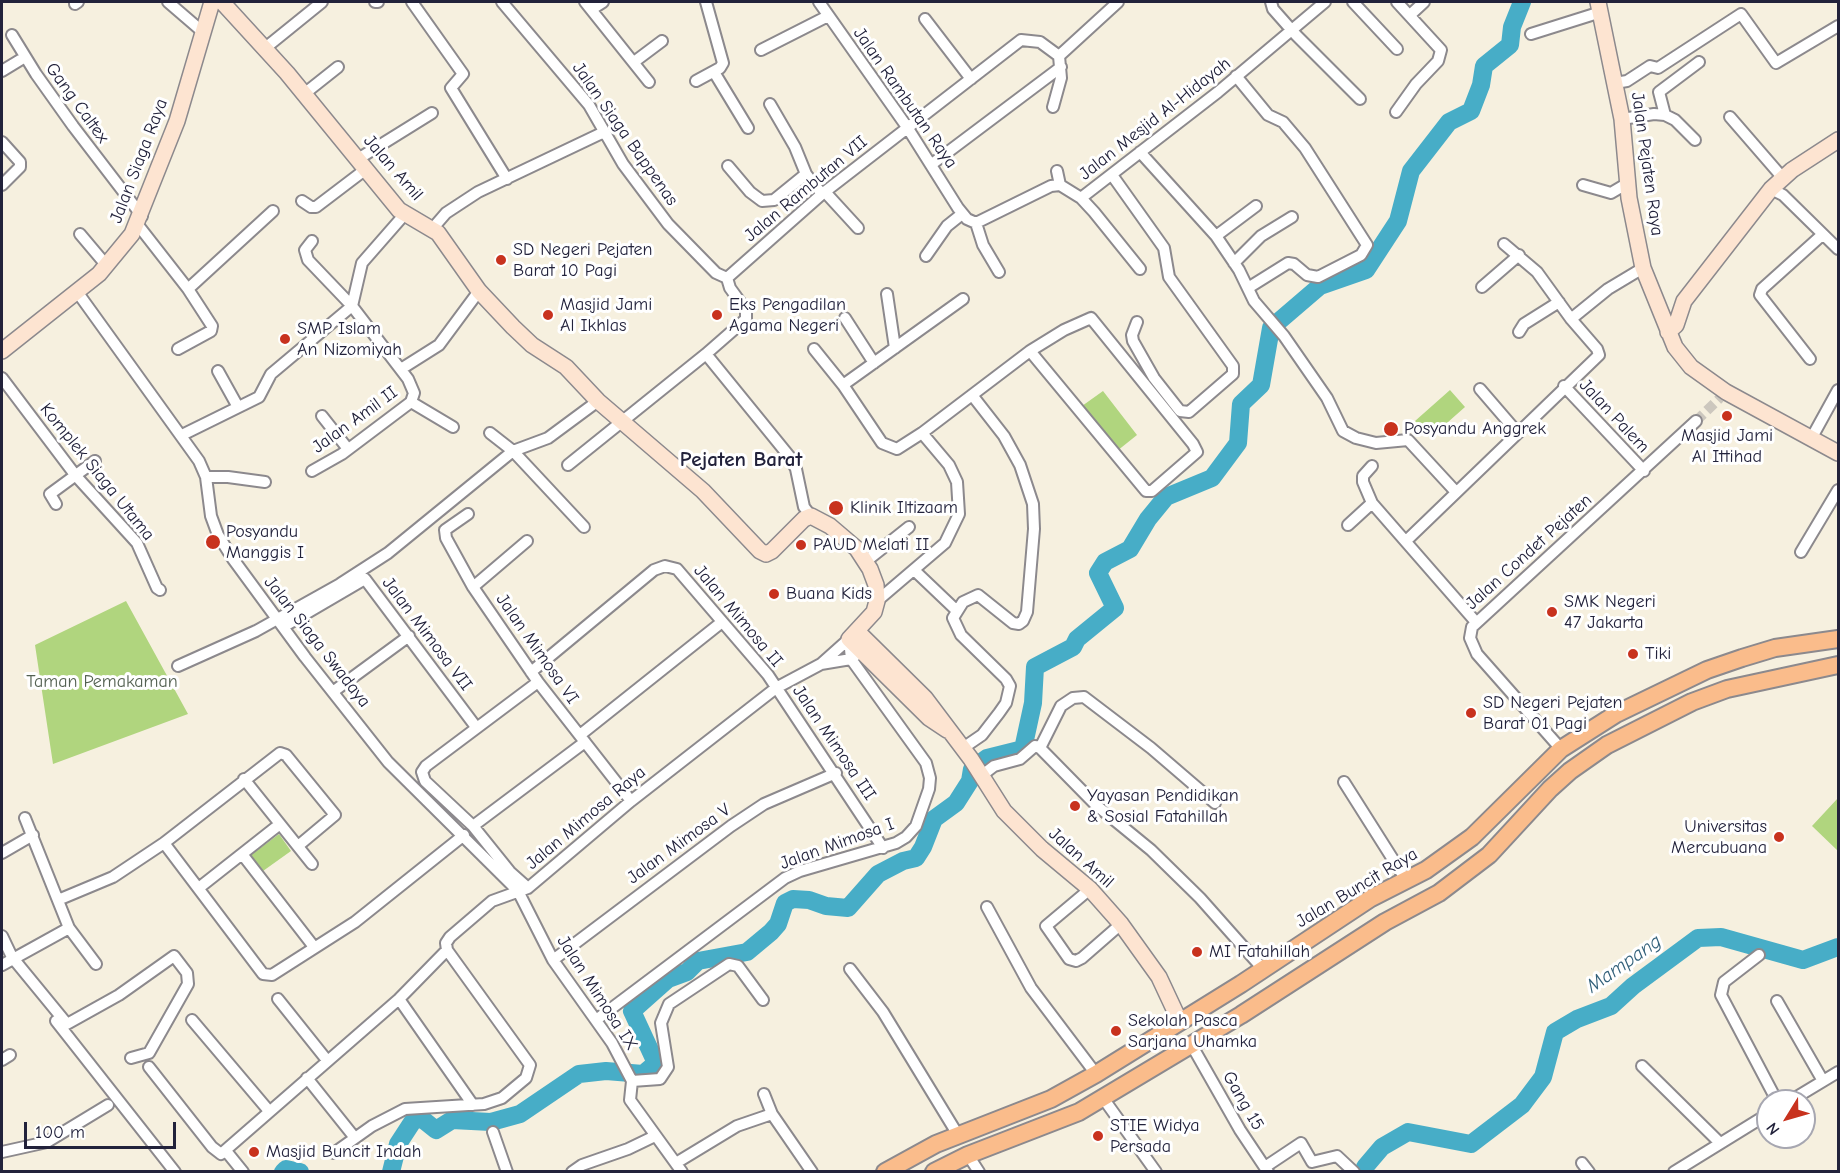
<!DOCTYPE html>
<html>
<head>
<meta charset="utf-8">
<style>
	body { margin:0 }
	#map { position:relative; width:1840px; height:1173px; overflow:hidden; background:#f6f0df; font-family:"Comic Neue",sans-serif }
	canvas { display:block }
	.frame { position:absolute; inset:0; border:3px solid #22223b; pointer-events:none }
	.north { position:absolute; left:1756px; top:1089px; width:60px; height:60px; box-sizing:border-box; background:#fff; border:2px solid #a7a7b1; border-radius:50%; rotate:233deg; font-size:16px; font-weight:700; line-height:24px; text-align:center; color:#22223b }
	.north::after { content:''; display:block; margin:auto; width:21px; height:27px; background:#c8321e; clip-path:polygon(50% 0,100% 100%,50% 72%,0 100%) }
	.scale { position:absolute; left:24px; top:1122px; width:152px; height:27px; box-sizing:border-box; border:3px solid #22223b; border-top:0; padding-left:8px; font-size:18px; line-height:21px; white-space:nowrap; color:#22223b; -webkit-text-stroke:4px #fff; paint-order:stroke }
</style>
</head>
<body>
<div id="map">
<canvas width="1840" height="1173"></canvas>
<div class="frame"></div>
<div class="north">N</div>
<div class="scale">100 m</div>
</div>
<script>
const ctx = document.querySelector('canvas').getContext('2d');
ctx.lineJoin = 'round';
function fill(path, color) { ctx.fillStyle = color; ctx.fill(path, 'evenodd'); }
const shape = rows => new Path2D(rows.map(r => 'M' + r).join(''));
function strokePath(path, color, width, dash) { ctx.strokeStyle = color; ctx.lineWidth = width; ctx.lineCap = dash ? 'butt' : 'round'; ctx.setLineDash(dash || []); ctx.stroke(path); }
function drawText(font, color, halo, rows, align = 'center') {
  ctx.font = font + ' "Comic Neue",sans-serif'; ctx.lineWidth = 6; ctx.setLineDash([]); ctx.textBaseline = 'middle'; ctx.strokeStyle = halo; ctx.fillStyle = color; for (const [text, x, y, turn = 0] of rows) {
    ctx.save(); ctx.translate(x, y); ctx.rotate((+turn || 0) * Math.PI / 180); ctx.textAlign = isNaN(turn) ? turn : align; if (halo) ctx.strokeText(text, 0, 0); ctx.fillText(text, 0, 0); ctx.restore();
  }
}
fill(shape([
	[1450,390,1465,407,1430,438,1415,421],
	[1103,391,1137,435,1117,451,1082,406],
	[126,601,188,714,53,764,35,645],
	[1838,798,1838,851,1812,826],
	[279,834,291,851,263,871,251,855]
]), '#b0d57e');
strokePath(shape([
	[283,1172,286,1169,300,1172],
	[391,1172,398,1144,413,1121,421,1118,436,1130,452,1120,491,1122,520,1114,579,1074,606,1071,643,1074,656,1063,632,1011,668,979,687,972,698,961,747,952,771,932,778,924,785,903,793,899,809,900,826,906,848,908,878,874,903,861,916,858,923,847,934,819,956,803,970,781,972,769,987,758,1023,749,1033,703,1035,667,1073,647,1077,639,1115,608,1098,573,1105,562,1130,549,1148,519,1166,497,1212,478,1238,443,1241,404,1261,385,1271,328,1320,286,1366,270,1398,221,1411,171,1449,122,1471,111,1481,85,1484,66,1510,45,1512,27,1522,2],
	[1365,1172,1365,1167,1382,1147,1408,1132,1471,1144,1522,1105,1543,1077,1555,1032,1577,1019,1611,1006,1633,986,1698,938,1721,937,1803,960,1838,947]
]), '#47adc7', 18);
strokePath(shape([
	[1696,421,1720,398]
]), '#ccc7be', 10, [10, 5]);
const street = shape([
	[168,2,204,33],
	[375,2,378,2],
	[412,2,463,74,451,88,507,179],
	[502,2,589,105,623,164,668,224,716,273,727,278],
	[585,2,649,82],
	[819,2,907,127,958,208,967,219,976,223,1051,186,1060,185,1081,198,1094,212,1140,269],
	[1271,2,1273,9,1296,35,1360,99],
	[1353,2,1397,49],
	[75,4,78,2],
	[592,9,603,2],
	[1410,15,1424,2],
	[925,19,971,79],
	[1531,34,1601,12],
	[12,35,36,74,73,126,142,216],
	[264,49,322,2],
	[761,50,828,16],
	[1059,56,1118,2],
	[634,62,662,41],
	[2,71,25,57],
	[714,72,748,128],
	[1236,76,1268,115,1283,122,1305,148,1367,245,1361,255,1318,277,1307,275,1294,264,1288,263,1248,288],
	[696,81,720,68,723,63,706,2],
	[1615,83,1627,81,1650,66,1658,68,1741,14,1776,63,1838,26],
	[304,94,338,67],
	[770,104,795,147,806,174,822,194],
	[1396,112,1416,84,1438,61,1441,50,1397,2],
	[1665,115,1659,92,1699,62],
	[1730,117,1782,177],
	[1622,119,1654,114,1665,115,1675,120,1695,140],
	[2,142,20,162,20,167,2,185],
	[1140,152,1216,236,1239,270,1254,301,1284,336,1327,398,1343,431,1356,438,1376,443,1408,440,1456,492],
	[358,159,432,113],
	[932,164,1061,67],
	[728,166,750,192,762,201,774,200,806,174],
	[1057,171,1060,185],
	[1112,175,1164,248,1169,277,1233,366,1233,374,1189,412,1180,411,1154,378,1133,341,1132,335,1137,322],
	[1583,185,1611,193,1628,183],
	[1771,189,1783,195,1838,249],
	[825,192,858,228],
	[1081,198,1218,92,1325,2],
	[302,201,311,207,316,207,366,169],
	[976,223,983,245,999,272],
	[138,225,188,289,212,326,211,331,178,349],
	[433,228,446,213,478,192,602,133],
	[80,234,107,266],
	[1216,236,1256,206],
	[312,241,305,250,308,260,352,306,408,379,414,393,411,402,342,454,312,471],
	[926,256,947,226,962,214],
	[1234,263,1261,236,1292,217],
	[727,278,822,194,1021,40,1040,42,1059,56,1061,78,1053,107],
	[1482,287,1519,255],
	[188,289,273,211],
	[78,293,199,461,206,477,211,516,218,535,233,559,305,657,388,762,518,891,553,960,612,1043,632,1081],
	[887,294,895,348],
	[845,318,874,363],
	[1571,319,1608,289,1643,268],
	[1519,332,1524,324,1559,302],
	[814,349,843,385,882,443,897,449,922,433,1030,351,1064,330,1091,318,1193,444,1197,452,1152,491,1146,491,1030,351],
	[706,354,789,456,796,469,804,507,811,516],
	[1810,359,1760,295,1762,289,1822,235],
	[401,369,439,345,479,291],
	[218,371,238,407],
	[2,378,76,476,137,543,157,588,160,590],
	[843,385,963,299],
	[1564,386,1644,471],
	[1480,389,1517,432],
	[411,402,453,427],
	[322,416,348,449],
	[490,433,513,451,584,527],
	[182,435,259,397,271,374,352,306,362,263,404,215],
	[1811,439,1838,390],
	[568,465,706,354,746,319,746,310,730,288,727,278],
	[206,477,228,477,265,482],
	[1372,503,1475,621],
	[56,504,50,494,95,461],
	[468,514,445,530,446,538,473,587,538,682,631,801],
	[1348,525,1372,503,1363,482,1363,476,1372,466],
	[1406,541,1599,355,1597,349,1571,319,1537,272,1504,244],
	[1801,552,1838,490],
	[865,562,909,527],
	[914,570,956,610],
	[473,587,527,541],
	[877,601,945,543,959,514,957,482,949,465,922,433],
	[283,627,365,579,476,727],
	[821,664,851,659,855,656],
	[178,666,256,631,340,584,388,553,513,451,548,438,598,401],
	[531,672,654,570,665,566,677,569,768,675,883,848],
	[334,691,409,636],
	[580,735,722,622],
	[963,748,982,735,999,713,1006,703,1010,686,1006,679,961,635,953,618,963,602,978,595,1013,623,1019,624,1023,621,1027,612,1034,529,1033,504,1020,465,1004,436,972,395],
	[1040,748,1061,706,1073,698,1084,697,1151,748,1215,803],
	[1561,749,1477,654,1470,638,1472,627,1696,421],
	[981,776,994,766,1020,759,1035,746,1040,748,1096,805,1151,850,1200,898,1263,969],
	[244,779,312,864],
	[1344,782,1406,880],
	[473,826,585,742],
	[164,843,263,974,272,975,355,922,464,835],
	[2,853,33,835],
	[242,854,314,947],
	[200,887,280,824],
	[528,888,510,872,473,826,425,781,422,772,426,766,538,682],
	[1090,889,1046,926,1069,959,1076,961,1082,958,1121,924],
	[58,900,113,877,164,843,280,753,286,755,335,815,298,846],
	[987,907,1031,988,1096,1074],
	[69,928,96,964],
	[2,936,12,957,67,1024,119,995,174,956,187,973,188,984,149,1053,131,1058],
	[1759,955,1724,982,1721,995,1777,1101],
	[553,960,731,826,764,804,836,773],
	[2,965,69,928,25,818],
	[850,969,883,1012,958,1135],
	[278,999,326,1059],
	[399,999,473,1105],
	[1777,1001,1823,1081],
	[192,1020,269,1111],
	[596,1020,785,878,800,871,896,843,906,837,916,826,929,789,930,778,926,763,851,659,849,639],
	[56,1021,175,1172],
	[1191,1044,1240,1130,1268,1172],
	[2,1060,10,1055],
	[1642,1066,1719,1142],
	[149,1067,212,1147,221,1154,399,999,447,950,446,943,450,937,492,901,528,888,631,801,776,688,821,664,849,639],
	[307,1078,355,1138],
	[632,1081,660,1079,668,1067,661,1023,669,1004,729,964,738,966,763,1000],
	[632,1081,630,1100,682,1172],
	[764,1094,772,1114,812,1172],
	[1103,1098,1156,1172],
	[1790,1101,1838,1072],
	[493,1132,507,1172],
	[226,1151,243,1172],
	[2,1152,47,1142,108,1105],
	[334,1153,372,1126,405,1109,484,1104,502,1098,526,1078,530,1065,447,950],
	[968,1155,979,1172],
	[676,1163,737,1126,772,1114],
	[1582,1163,1589,1172],
	[1265,1167,1301,1143,1312,1162,1337,1156,1354,1172],
	[572,1172,582,1165,628,1149,655,1136],
	[1674,1172,1768,1114]
]);
const secondary = shape([
	[222,2,287,73,399,210,438,233,479,291,513,327,532,345,566,367,598,401,703,491,760,551,766,554,772,551,804,519,811,516,830,526,857,549,870,569,876,585,877,601,874,612,849,639,929,718,947,730],
	[1598,2,1622,119,1629,198,1643,268,1675,347,1691,367,1726,392,1838,453],
	[1668,332,1676,325,1684,301,1771,189,1792,170,1838,140],
	[2,351,99,274,132,234,177,121,212,2],
	[858,632,925,698,971,759,1004,811,1042,849,1090,889,1121,924,1159,977,1180,1022]
]);
const primary = shape([
	[885,1172,936,1144,1051,1099,1096,1074,1241,984,1371,898,1426,870,1472,837,1561,749,1616,714,1707,670,1742,658,1775,648,1838,639],
	[934,1172,968,1155,1079,1112,1241,1015,1385,922,1439,893,1489,855,1550,789,1570,771,1607,745,1692,702,1727,689,1838,665]
]);
strokePath(street, '#8c898d', 14);
strokePath(secondary, '#8c898d', 18);
strokePath(primary, '#8c898d', 20);
strokePath(street, '#fff', 10);
strokePath(secondary, '#fde4d1', 15);
strokePath(primary, '#fabc8b', 16);
for (const [x, y, r, color] of [
	[501,260,6,"#c8321e"],
	[548,315,6,"#c8321e"],
	[717,315,6,"#c8321e"],
	[285,339,6,"#c8321e"],
	[1727,416,6,"#c8321e"],
	[1391,429,8,"#c8321e"],
	[836,508,8,"#c8321e"],
	[213,542,8,"#c8321e"],
	[801,545,6,"#c8321e"],
	[774,594,6,"#c8321e"],
	[1552,612,6,"#c8321e"],
	[1633,654,6,"#c8321e"],
	[1471,713,6,"#c8321e"],
	[1075,806,6,"#c8321e"],
	[1779,837,6,"#c8321e"],
	[1197,952,6,"#c8321e"],
	[1116,1031,6,"#c8321e"],
	[1098,1136,6,"#c8321e"],
	[254,1152,6,"#c8321e"]
]) { const dot = new Path2D(); dot.arc(x, y, r, 0, 2 * Math.PI); ctx.fillStyle = color; ctx.fill(dot); strokePath(dot, '#fff', 2); }
drawText('18px', '#22223b', '#fff', [
	["Jalan Rambutan Raya",905,98,55],
	["Gang Caltex",77,103,54],
	["Jalan Mesjid Al-Hidayah",1155,119,-38],
	["Jalan Siaga Bappenas",625,134,55],
	["Jalan Siaga Raya",139,161,-69],
	["Jalan Pejaten Raya",1647,164,82],
	["Jalan Amil",393,168,49],
	["Jalan Rambutan VII",806,189,-40],
	["Jalan Palem",1614,416,47],
	["Jalan Amil II",355,420,-36],
	["Komplek Siaga Utama",97,472,51],
	["Jalan Condet Pejaten",1529,552,-42],
	["Jalan Mimosa II",738,616,50],
	["Jalan Mimosa VII",427,634,53],
	["Jalan Siaga Swadaya",317,642,52],
	["Jalan Mimosa VI",537,649,55],
	["Jalan Mimosa III",834,743,56],
	["Jalan Mimosa Raya",586,818,-40],
	["Jalan Mimosa V",679,844,-36],
	["Jalan Mimosa I",837,844,-20],
	["Jalan Amil",1081,858,42],
	["Jalan Buncit Raya",1357,888,-31],
	["Jalan Mimosa IX",597,993,57],
	["Gang 15",1243,1101,60]
]);
drawText('18px', '#22223b', '#fff', [
	["SD Negeri Pejaten",513,250],
	["Barat 10 Pagi",513,271],
	["Masjid Jami",560,305],
	["Al Ikhlas",560,326],
	["Eks Pengadilan",729,305],
	["Agama Negeri",729,326],
	["SMP Islam",297,329],
	["An Nizomiyah",297,350],
	["Posyandu Anggrek",1404,429],
	["Masjid Jami",1727,436,"center"],
	["Al Ittihad",1727,457,"center"],
	["Klinik Iltizaam",850,508],
	["Posyandu",226,532],
	["Manggis I",226,553],
	["PAUD Melati II",813,545],
	["Buana Kids",786,594],
	["SMK Negeri",1564,602],
	["47 Jakarta",1564,623],
	["Tiki",1645,654],
	["SD Negeri Pejaten",1483,703],
	["Barat 01 Pagi",1483,724],
	["Yayasan Pendidikan",1087,796],
	["& Sosial Fatahillah",1087,817],
	["Universitas",1767,827,"right"],
	["Mercubuana",1767,848,"right"],
	["MI Fatahillah",1209,952],
	["Sekolah Pasca",1128,1021],
	["Sarjana Uhamka",1128,1042],
	["STIE Widya",1110,1126],
	["Persada",1110,1147],
	["Masjid Buncit Indah",266,1152]
], 'left');
drawText('18px', '#546152', '#fff', [
	["Taman Pemakaman",102,682]
]);
drawText('italic 20px', '#33617a', '#fff', [
	["Mampang",1624,964,-35]
]);
drawText('bold 21px', '#22223b', '#fff', [
	["Pejaten Barat",741,460]
]);
</script>
</body>
</html>
